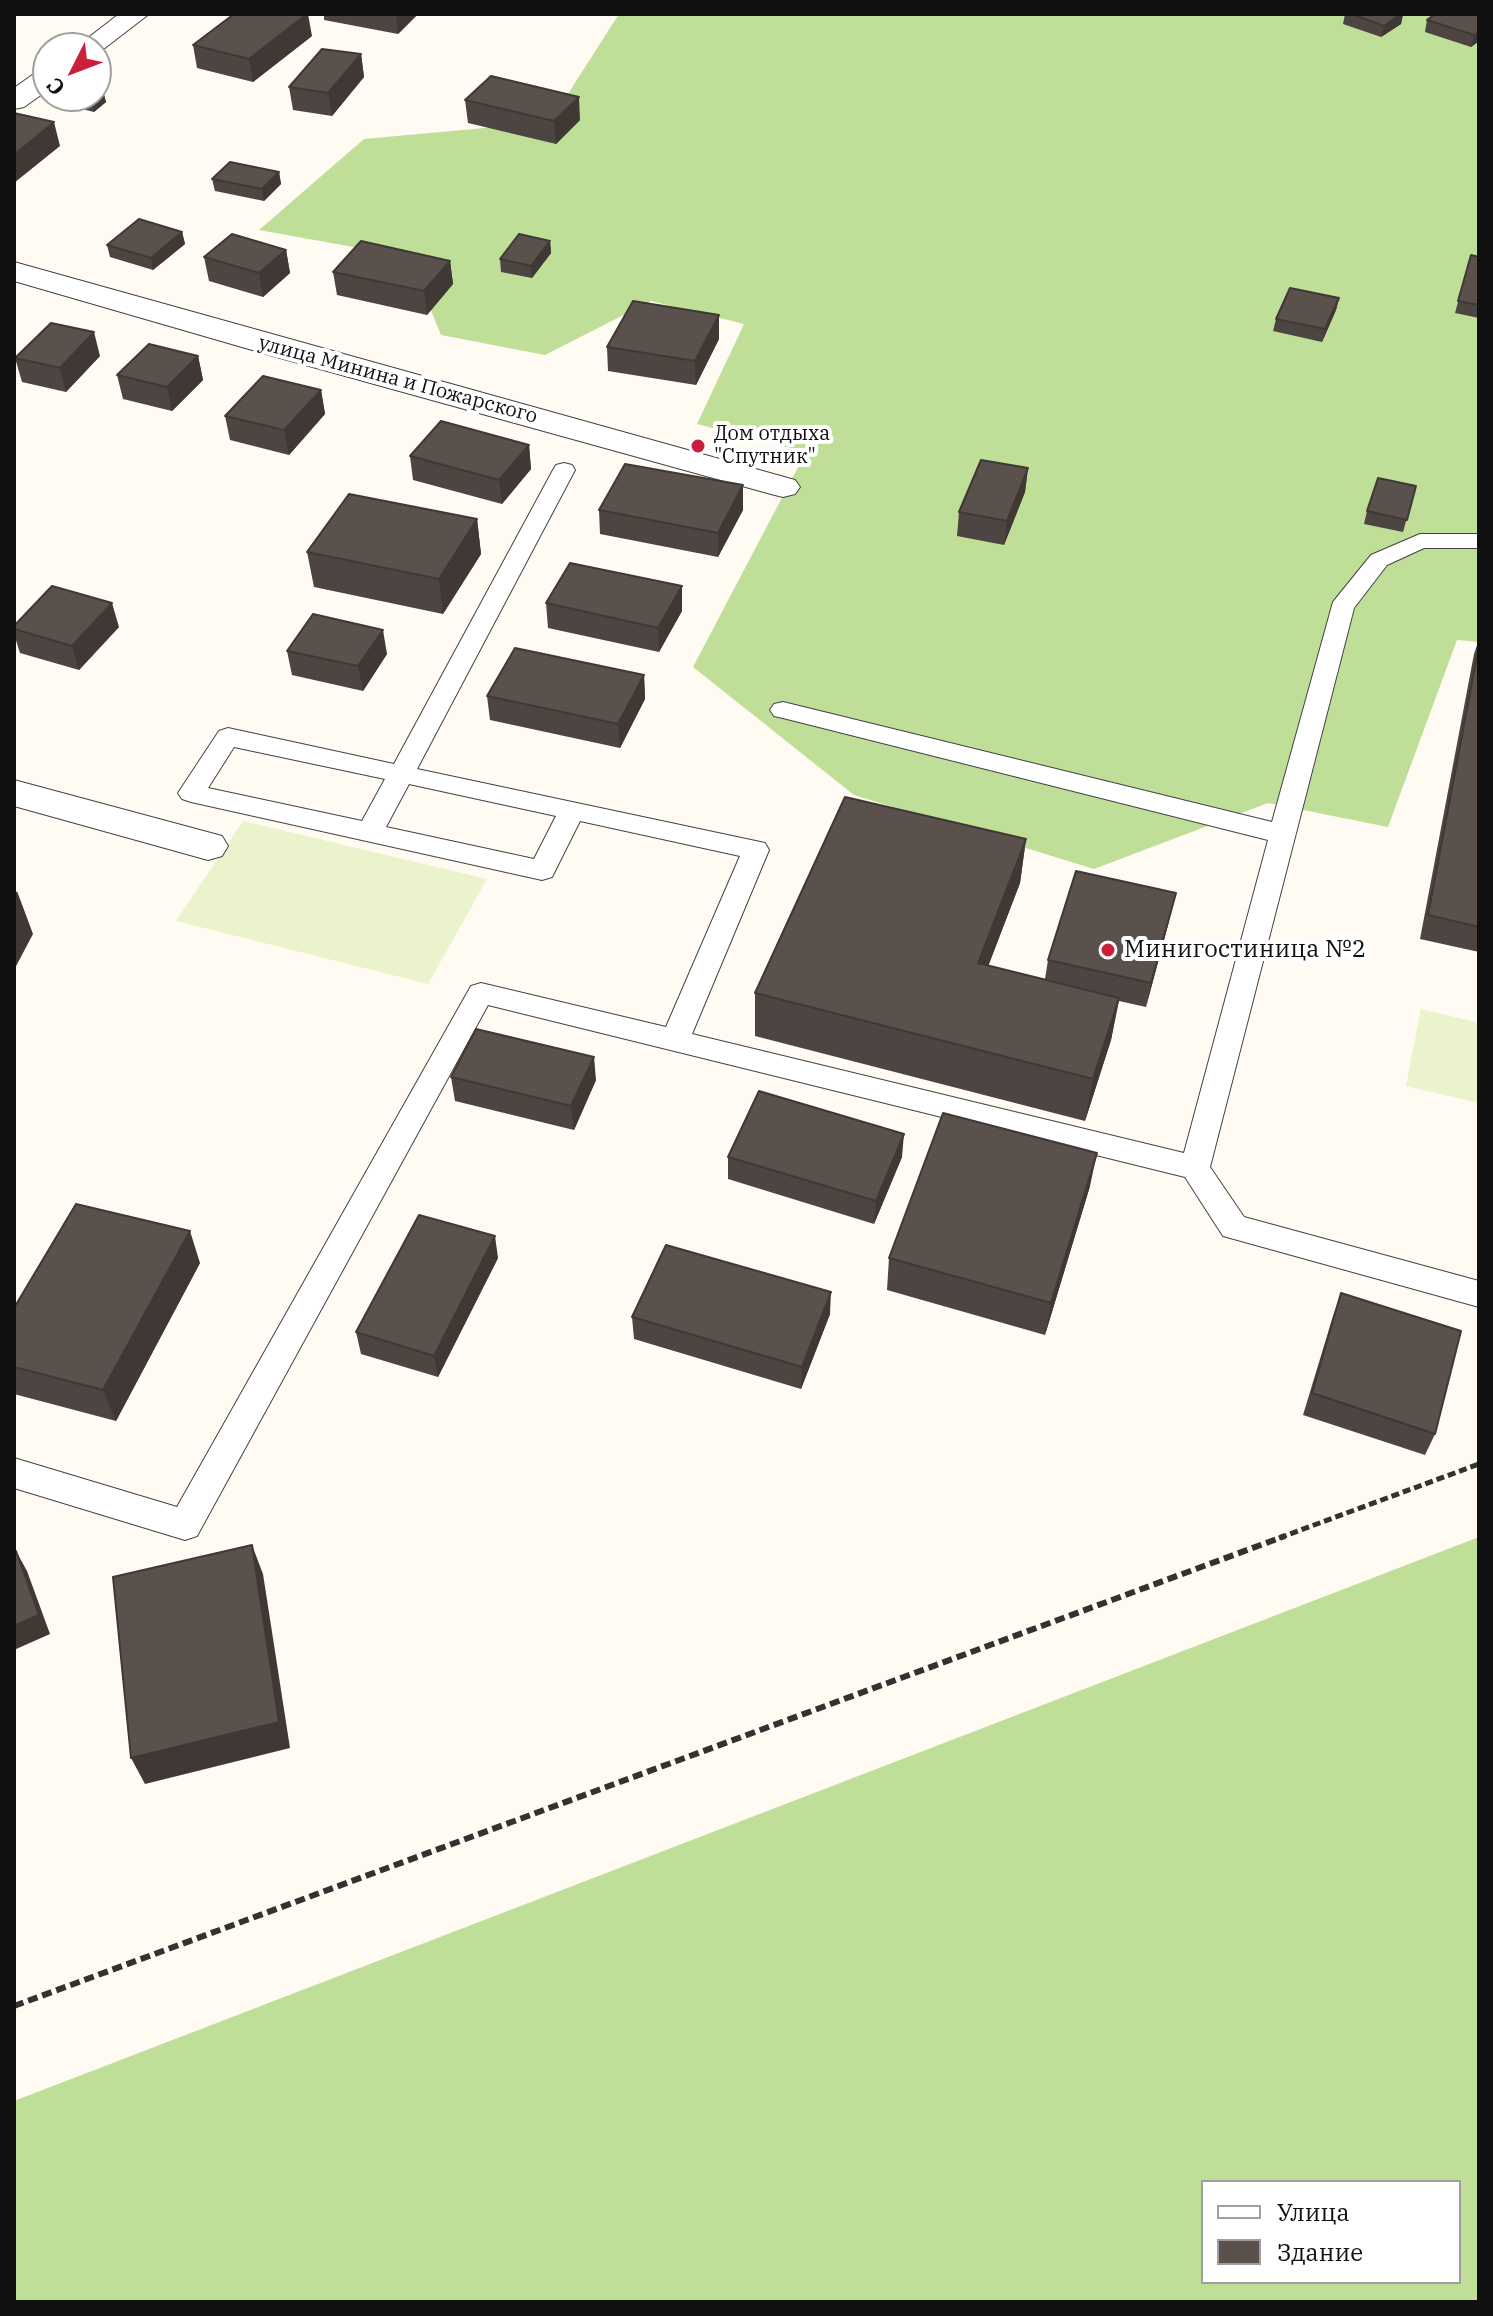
<!DOCTYPE html>
<html>
<head>
<meta charset="utf-8">
<style>
	body { margin:0 }
	#map { position:relative; width:1493px; height:2316px; overflow:hidden; background:#fffbf3; font-family:"IBM Plex Serif",serif }
	canvas { display:block }
	.frame { position:absolute; inset:0; border:16px solid #101010; pointer-events:none }
	.legend { position:absolute; left:1201px; top:2180px; width:260px; height:104px; box-sizing:border-box; background:#fff; border:2px solid #9f9f9f; margin:0; padding:10px 14px; list-style:none; font-size:24px; color:#101010 }
	.legend li { display:flex; align-items:center; gap:16px; height:40px }
	.legend b { width:40px; border:2px solid #9f9f9f }
	.north { position:absolute; left:32px; top:32px; width:80px; height:80px; box-sizing:border-box; background:#fff; border:2px solid #9f9f9f; border-radius:50%; rotate:228deg; font-size:22px; font-weight:700; line-height:32px; text-align:center; color:#101010 }
	.north::after { content:''; display:block; margin:auto; width:28px; height:36px; background:#c91f3a; clip-path:polygon(50% 0,100% 100%,50% 72%,0 100%) }
</style>
</head>
<body>
<div id="map">
<canvas width="1493" height="2316"></canvas>
<div class="frame"></div>
<ul class="legend">
<li><b style="height:10px;background:#fff"></b>Улица</li>
<li><b style="height:22px;background:#5a504c"></b>Здание</li>
</ul>
<div class="north">С</div>
</div>
<script>
const ctx = document.querySelector('canvas').getContext('2d');
ctx.lineJoin = 'round';
function fill(path, color) { ctx.fillStyle = color; ctx.fill(path, 'evenodd'); }
const shape = rows => new Path2D(rows.map(r => 'M' + r).join(''));
function strokePath(path, color, width, dash) { ctx.strokeStyle = color; ctx.lineWidth = width; ctx.lineCap = dash ? 'butt' : 'round'; ctx.setLineDash(dash || []); ctx.stroke(path); }
function drawText(font, color, halo, rows, align = 'center') {
  ctx.font = font + ' "IBM Plex Serif",serif'; ctx.lineWidth = 8; ctx.setLineDash([]); ctx.textBaseline = 'middle'; ctx.strokeStyle = halo; ctx.fillStyle = color; for (const [text, x, y, turn = 0] of rows) {
    ctx.save(); ctx.translate(x, y); ctx.rotate((+turn || 0) * Math.PI / 180); ctx.textAlign = isNaN(turn) ? turn : align; if (halo) ctx.strokeText(text, 0, 0); ctx.fillText(text, 0, 0); ctx.restore();
  }
}
fill(shape([
	[619,14,1479,14,1479,642,1457,640,1388,827,1268,803,1094,869,854,795,693,667,806,452,697,424,744,324,651,301,545,355,441,335,409,257,259,230,364,139,550,122],
	[1479,1537,1479,2302,14,2302,14,2101],
	[1203,2182,1459,2182,1459,2282,1203,2282]
]), '#bfde98');
fill(shape([
	[243,821,487,879,428,984,176,921],
	[1421,1009,1479,1023,1479,1103,1406,1086]
]), '#eaf3cc');
const service = shape([
	[564,463,572,465,575,470,417,769,765,843,769,850,692,1034,1184,1153,1268,840,783,718,774,716,770,710,774,704,783,702,1272,822,1333,602,1371,555,1420,534,1479,534,1479,548,1424,548,1387,565,1354,608,1210,1167,1244,1217,1479,1281,1479,1307,1223,1236,1185,1177,488,1005,197,1536,185,1540,14,1488,14,1458,177,1507,471,986,481,983,666,1027,740,856,580,821,552,877,542,880,191,802,182,799,178,793,219,731,228,728,394,764,553,470,556,465,564,463],
	[234,747,385,779,362,821,208,788,234,747],
	[409,784,556,816,534,859,386,827,409,784]
]);
const minor = shape([
	[119,14,149,14,97,54,96,48,75,48,119,14],
	[48,69,48,90,24,107,14,109,14,88,38,71,48,69],
	[14,262,795,480,800,487,795,494,783,497,771,494,273,356,14,281,14,262],
	[14,780,222,836,228,846,222,856,208,860,14,806,14,780]
]);
strokePath(service, '#434343', 2);
strokePath(minor, '#434343', 2);
strokePath(shape([
	[1279,1538,1479,1464]
]), '#323232', 5, [8, 4]);
strokePath(shape([
	[14,2006,1285,1536]
]), '#323232', 6, [10, 5]);
fill(service, '#fff');
fill(minor, '#fff');
fill(shape([
	[324,14,418,14,398,34,324,20],
	[1345,14,1403,14,1401,24,1381,37,1343,24],
	[1479,14,1479,41,1471,47,1425,32,1427,20],
	[312,36,253,82,197,68,193,45],
	[361,54,364,77,332,116,293,110,289,87],
	[103,91,106,102,94,112,66,105,64,96,96,96],
	[465,100,580,120,556,144,468,123],
	[279,172,281,184,264,201,215,191,212,179],
	[182,232,185,244,153,270,110,257,107,245],
	[550,241,551,253,532,278,501,272,500,259],
	[286,250,290,273,263,297,209,281,204,257],
	[1471,255,1479,257,1479,318,1455,313],
	[450,261,453,284,427,315,337,295,333,272],
	[1339,298,1336,310,1322,342,1273,331,1276,319],
	[719,315,719,339,696,385,608,371,607,347],
	[100,356,66,392,22,382,15,358],
	[198,356,203,380,172,411,123,399,117,375],
	[321,390,325,414,289,455,230,440,225,416],
	[529,445,531,469,502,504,413,480,410,456],
	[1028,468,1025,492,1004,545,957,536,959,512],
	[743,485,743,510,718,557,600,534,599,510],
	[1416,486,1403,532,1364,524,1367,511],
	[477,519,481,554,443,614,314,587,307,552],
	[682,586,682,611,659,652,548,628,546,603],
	[14,626,119,627,79,670,20,653,14,634],
	[1479,639,1479,952,1420,939,1474,654],
	[287,651,387,654,363,691,292,675],
	[644,675,645,699,620,748,490,720,487,696],
	[1026,839,1020,883,988,966,1045,979,1048,960,1170,917,1146,1007,1119,1001,1111,1040,1085,1121,755,1036,755,993],
	[451,1077,596,1080,574,1130,455,1101],
	[728,1157,902,1157,874,1224,728,1179],
	[1090,1186,1045,1335,887,1290,889,1258],
	[498,1258,438,1377,361,1354,356,1332],
	[200,1263,116,1421,14,1394,14,1308],
	[1341,1293,1435,1434,1425,1455,1303,1415,1333,1316],
	[830,1314,801,1389,634,1339,632,1317]
]), '#4d4541');
fill(shape([
	[307,14,308,14,312,36,253,82,249,59],
	[396,14,418,14,398,34],
	[1401,14,1403,14,1401,24,1381,37,1384,26],
	[1479,32,1479,41,1471,47,1474,35],
	[361,54,364,77,332,116,328,93],
	[103,91,106,102,94,112,91,100],
	[579,97,580,120,556,144,554,121],
	[54,122,60,146,14,183,14,155],
	[279,172,281,184,264,201,262,189],
	[182,232,185,244,153,270,151,258],
	[550,241,551,253,532,278,531,266],
	[286,250,290,273,263,297,259,273],
	[450,261,453,284,427,315,424,291],
	[1339,298,1336,310,1322,342,1325,329],
	[719,315,719,339,696,385,695,361],
	[94,332,100,356,66,392,60,368],
	[198,356,203,380,172,411,167,387],
	[321,390,325,414,289,455,284,430],
	[529,445,531,469,502,504,499,480],
	[1028,468,1025,492,1004,545,1007,521],
	[743,485,743,510,718,557,718,533],
	[477,519,481,554,443,614,439,579],
	[682,586,682,611,659,652,658,628],
	[112,603,119,627,79,670,72,646],
	[383,630,387,654,363,691,358,666],
	[644,675,645,699,620,748,618,724],
	[1026,839,1020,883,973,1006,978,963],
	[17,891,33,934,14,970,14,896],
	[1176,893,1170,917,1146,1007,1151,983],
	[1119,998,1111,1040,1085,1121,1093,1079],
	[594,1057,596,1080,574,1130,571,1106],
	[904,1134,902,1157,874,1224,876,1201],
	[1097,1153,1090,1186,1045,1335,1051,1303],
	[190,1231,200,1263,116,1421,103,1390],
	[495,1236,498,1258,438,1377,434,1356],
	[831,1292,830,1314,801,1389,802,1367],
	[252,1545,263,1574,290,1748,145,1784,131,1758],
	[16,1551,27,1571,50,1634,14,1650]
]), '#3f3835');
const building = shape([
	[234,14,307,14,249,59,193,45,234,14],
	[1351,14,1401,14,1384,26,1351,14],
	[1435,14,1479,14,1479,32,1474,35,1427,20,1435,14],
	[322,49,361,54,328,93,289,87,322,49],
	[491,76,579,97,554,121,465,100,491,76],
	[96,89,103,91,91,100,75,96,96,96,96,89],
	[14,113,54,122,14,155,14,113],
	[230,162,279,172,262,189,212,179,230,162],
	[139,219,182,232,151,258,107,245,139,219],
	[232,234,286,250,259,273,204,257,232,234],
	[519,234,550,241,531,266,500,259,519,234],
	[361,241,450,261,424,291,333,272,361,241],
	[1471,255,1479,257,1479,305,1458,301,1471,255],
	[1290,288,1339,298,1325,329,1276,319,1290,288],
	[633,301,719,315,695,361,607,347,633,301],
	[51,323,94,332,60,368,15,358,51,323],
	[149,344,198,356,167,387,117,375,149,344],
	[263,376,321,390,284,430,225,416,263,376],
	[441,421,529,445,499,480,410,456,441,421],
	[981,460,1028,468,1007,521,959,512,981,460],
	[625,464,743,485,718,533,599,510,625,464],
	[1378,478,1416,486,1407,520,1367,511,1378,478],
	[349,494,477,519,439,579,307,552,349,494],
	[570,563,682,586,658,628,546,603,570,563],
	[52,586,112,603,72,646,14,629,14,626,52,586],
	[313,614,383,630,358,666,287,651,313,614],
	[1479,645,1479,927,1428,915,1479,645],
	[515,648,644,675,618,724,487,696,515,648],
	[845,797,1026,839,978,963,1119,998,1093,1079,755,993,845,797],
	[1076,871,1176,893,1151,983,1048,960,1076,871],
	[476,1029,594,1057,571,1106,451,1077,476,1029],
	[759,1091,904,1134,876,1201,728,1157,759,1091],
	[943,1113,1097,1153,1051,1303,889,1258,943,1113],
	[76,1204,190,1231,103,1390,14,1367,14,1308,76,1204],
	[419,1215,495,1236,434,1356,356,1332,419,1215],
	[666,1245,831,1292,802,1367,632,1317,666,1245],
	[1341,1293,1461,1331,1435,1434,1312,1393,1341,1293],
	[252,1545,279,1722,131,1758,113,1577,252,1545],
	[16,1551,39,1615,14,1626,14,1552,16,1551]
]);
fill(building, '#5a504c');
strokePath(building, '#3f3835', 2);
for (const [x, y, r, color] of [
	[698,446,8,"#c91f3a"],
	[1108,950,8,"#c91f3a"]
]) { const dot = new Path2D(); dot.arc(x, y, r, 0, 2 * Math.PI); ctx.fillStyle = color; ctx.fill(dot); strokePath(dot, '#fff', 3); }
drawText('20px', '#101010', '#fff', [
	["улица Минина и Пожарского",398,380,15]
]);
drawText('20px', '#101010', '#fff', [
	["Дом отдыха",714,434],
	["\"Спутник\"",714,457]
], 'left');
drawText('24px', '#101010', '#fff', [
	["Минигостиница №2",1124,950]
], 'left');
</script>
</body>
</html>
